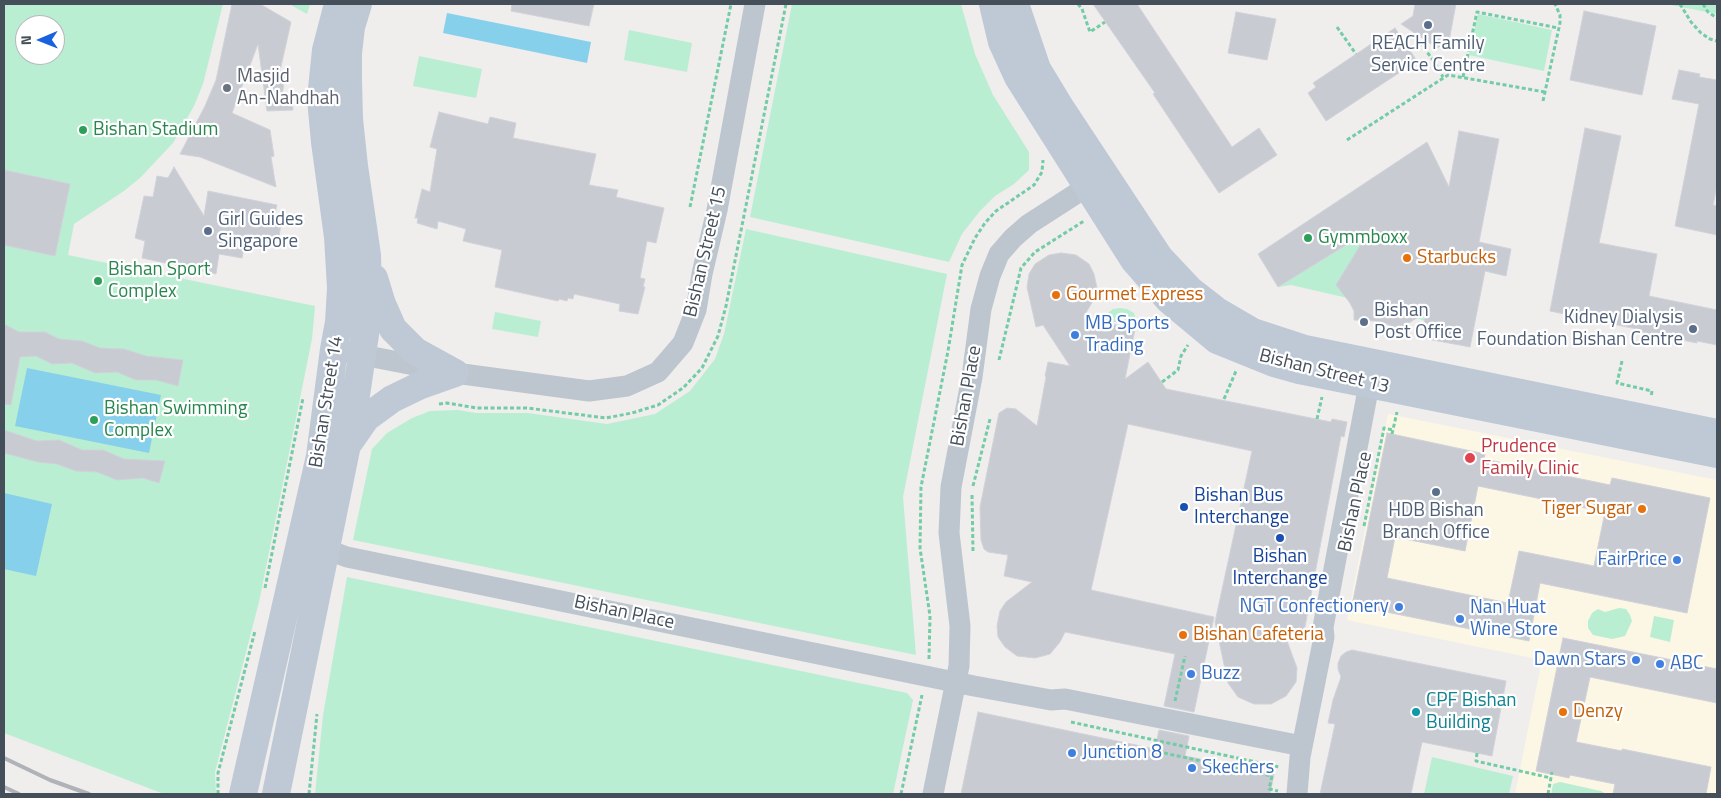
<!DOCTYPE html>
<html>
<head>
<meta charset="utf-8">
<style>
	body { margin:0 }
	#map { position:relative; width:1721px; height:798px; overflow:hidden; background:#f0eded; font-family:"Titillium Web",sans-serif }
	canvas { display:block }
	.frame { position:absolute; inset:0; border:5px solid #454f5a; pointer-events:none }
	.north { position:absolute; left:15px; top:15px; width:50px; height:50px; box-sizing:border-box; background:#fff; border:1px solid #b5b9bd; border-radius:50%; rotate:269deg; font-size:14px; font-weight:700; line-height:20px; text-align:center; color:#454f5a }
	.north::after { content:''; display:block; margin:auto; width:18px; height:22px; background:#1862de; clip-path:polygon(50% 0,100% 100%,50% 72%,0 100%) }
</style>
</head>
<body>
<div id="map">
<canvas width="1721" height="798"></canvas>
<div class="frame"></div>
<div class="north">N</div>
</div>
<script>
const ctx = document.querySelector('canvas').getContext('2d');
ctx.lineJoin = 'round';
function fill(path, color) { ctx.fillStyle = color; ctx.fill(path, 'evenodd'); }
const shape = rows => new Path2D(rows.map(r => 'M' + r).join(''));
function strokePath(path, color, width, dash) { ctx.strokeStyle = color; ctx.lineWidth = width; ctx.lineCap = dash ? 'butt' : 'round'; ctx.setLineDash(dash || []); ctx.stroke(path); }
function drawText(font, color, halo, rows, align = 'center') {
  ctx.font = font + ' "Titillium Web",sans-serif'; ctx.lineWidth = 4.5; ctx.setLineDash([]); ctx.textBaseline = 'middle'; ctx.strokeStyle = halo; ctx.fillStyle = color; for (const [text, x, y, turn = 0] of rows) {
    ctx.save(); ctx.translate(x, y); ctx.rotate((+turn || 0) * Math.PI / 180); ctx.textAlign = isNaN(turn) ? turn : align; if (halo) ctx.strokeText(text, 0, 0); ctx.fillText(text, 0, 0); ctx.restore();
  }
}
fill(shape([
	[1388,414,1717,480,1717,794,1515,794,1542,660,1347,620]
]), '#fcf6e5');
fill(shape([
	[4,4,223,4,203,84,194,106,173,143,140,178,124,191,74,224,68,255,315,306,312,339,259,602,215,772,216,794,164,794,4,733],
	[25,25,55,25,55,55,25,55],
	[289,4,310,4,307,14],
	[792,4,961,4,975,54,993,95,1029,152,1029,170,1014,184,995,196,980,211,962,234,949,262,750,217],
	[1666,4,1717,4,1717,14],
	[1478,14,1552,30,1544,71,1469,55],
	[629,30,692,43,687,72,624,60],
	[419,56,482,69,476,98,413,86],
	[746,229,947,274,903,497,916,655,353,540,372,449,387,433,412,418,430,411,458,410,476,413,528,413,607,424,655,414,690,391,715,359,724,334],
	[1371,230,1436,264,1425,321,1378,305,1291,285,1278,287],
	[1120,308,1127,309,1134,313,1136,319,1136,326,1105,320,1105,315,1113,309],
	[495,312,541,321,538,337,492,329],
	[347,577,907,693,913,700,893,794,315,794,323,715],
	[1619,608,1626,609,1630,615,1632,621,1625,636,1612,639,1593,635,1588,628,1588,621,1592,613,1598,609,1605,612],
	[1654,616,1674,620,1670,642,1650,637],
	[1432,757,1513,776,1509,794,1424,794],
	[1560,782,1601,791,1606,794,1551,794,1553,784]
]), '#baeed2');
fill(shape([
	[447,13,591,42,587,63,443,33],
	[27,368,161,395,149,453,15,426],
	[4,493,52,504,36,576,4,569]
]), '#87d0ec');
const building = shape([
	[232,4,260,4,291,22,280,71,286,72,282,95,292,97,293,110,267,111,258,44,232,113,270,130,274,156,271,157,276,187,200,157,180,154,205,106,216,80,232,4],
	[512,4,594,4,589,26,511,11,512,4],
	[1093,4,1137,4,1232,147,1259,128,1277,155,1219,193,1153,94,1155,93,1093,4],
	[1415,4,1456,4,1449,41,1437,48,1401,24,1413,16,1415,4],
	[1584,11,1656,26,1642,95,1570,80,1584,11],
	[1236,12,1276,19,1267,60,1228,53,1236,12],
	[1395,28,1417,61,1326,121,1308,93,1316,87,1313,83,1395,28],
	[1679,70,1700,74,1699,77,1717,80,1717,186,1713,205,1717,206,1717,235,1675,226,1699,104,1672,99,1679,70],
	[439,112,488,124,490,117,516,123,513,138,596,154,589,185,618,190,616,197,664,208,656,243,647,241,640,278,645,279,643,287,645,287,638,314,619,311,620,304,574,294,573,299,568,298,567,301,559,299,558,301,495,287,502,250,463,241,466,229,438,221,437,229,417,223,418,218,415,218,422,189,430,192,437,149,430,147,439,112],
	[1585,128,1621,136,1599,243,1657,254,1649,296,1717,310,1717,345,1697,341,1697,343,1637,331,1637,329,1550,311,1585,128],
	[1459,131,1499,139,1479,242,1511,249,1506,276,1485,271,1470,347,1422,338,1426,312,1398,330,1387,324,1375,321,1354,320,1354,311,1350,303,1336,285,1369,231,1278,287,1258,254,1427,142,1449,187,1459,131],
	[174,167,204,216,208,191,277,205,273,222,281,224,279,237,273,237,272,247,245,242,242,258,219,254,216,274,142,258,145,241,135,238,144,196,153,197,157,176,168,178,174,167],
	[4,170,70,184,55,256,4,245,4,170],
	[1061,253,1076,255,1089,264,1094,274,1097,288,1094,299,1083,318,1135,329,1125,379,1148,362,1166,389,1331,422,1332,419,1347,422,1344,437,1341,436,1303,637,1284,633,1297,668,1296,682,1286,696,1271,704,1254,704,1238,697,1228,683,1215,622,1252,451,1128,424,1091,590,1214,617,1194,712,1164,706,1175,654,1065,632,1060,642,1050,654,1035,658,1017,656,1005,647,998,637,997,626,1000,611,1006,602,1032,582,1004,576,1008,555,988,552,984,549,981,540,980,507,999,413,1007,408,1016,409,1037,426,1046,377,1045,376,1048,362,1070,366,1043,325,1036,327,1027,287,1029,274,1035,264,1049,255,1061,253],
	[4,324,19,332,45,332,59,339,82,341,100,348,124,349,146,356,183,360,178,386,156,380,136,380,117,372,95,373,72,363,52,364,36,356,20,357,11,405,4,404,4,324],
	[4,430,37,441,59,440,82,450,103,450,124,459,165,461,159,483,143,478,117,480,97,472,76,471,57,464,38,462,4,453,4,430],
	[1387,433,1485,454,1484,459,1610,485,1612,478,1710,498,1687,613,1540,583,1529,641,1352,605,1387,433],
	[1478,486,1605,512,1594,566,1519,551,1508,603,1387,578,1395,537,1465,551,1478,486],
	[1563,638,1717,669,1717,703,1590,677,1576,742,1622,751,1622,749,1711,767,1706,794,1613,794,1615,784,1570,775,1569,778,1536,771,1563,638],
	[1352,650,1506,681,1492,756,1422,742,1411,794,1320,794,1335,724,1328,723,1333,700,1341,677,1338,669,1338,663,1341,656,1346,652,1352,650],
	[978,712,1155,749,1159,730,1189,736,1185,756,1274,774,1270,794,961,794,978,712]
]);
fill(building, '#c9cbd3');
strokePath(building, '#d1d2d9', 1);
strokePath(shape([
	[1078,4,1082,9,1090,32,1105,22],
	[1680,4,1691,22,1701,33,1710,39,1717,41],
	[1703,4,1708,12,1717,18],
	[1337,27,1356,54],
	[1420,42,1435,63,1443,77],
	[1463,77,1477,12,1558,28],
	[1543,101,1560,23,1560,15,1555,4],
	[1347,140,1448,75,1545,92],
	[690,207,731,4],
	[999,360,1021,268,1035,252,1084,221],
	[1622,361,1617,383,1652,391,1651,397],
	[1162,382,1178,370,1181,356,1188,345],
	[1224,399,1236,371],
	[439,404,447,403,477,408,527,408,606,418,632,413,658,405,683,388,702,368,718,336,726,306,786,4],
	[1317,419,1322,397],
	[1392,434,1397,412],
	[973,486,990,419],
	[972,495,973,551],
	[1364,526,1384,428,1393,430],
	[265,588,303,398],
	[929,659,930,616,920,548,921,487,948,351,962,265,975,238,985,223,996,211,1034,185,1042,172,1043,160],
	[1175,701,1185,656],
	[1071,722,1279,767],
	[1164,753,1272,776,1269,789,1278,791],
	[1477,753,1476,761,1551,778],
	[218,794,218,773,255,631],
	[309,794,317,714],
	[901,794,922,695],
	[1548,794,1552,772]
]), '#72cca6', 3, [4, 2.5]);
strokePath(shape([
	[347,352,455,373,589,391,627,386,658,372,683,343,696,310,702,274,717,210,755,4],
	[310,549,325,549,347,557,974,686,1051,700,1065,699,1302,746],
	[933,794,959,666,960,626,949,533,951,487,972,377,981,309,990,276,999,254,1013,238,1029,224,1088,186],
	[1297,794,1300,757,1324,637,1323,627,1372,369]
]), '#bdc6cf', 21);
strokePath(shape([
	[993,4,1002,42,1018,77,1134,260,1169,300,1217,340,1274,363,1299,370,1717,454],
	[1015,4,1037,69,1060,107,1159,257,1190,290,1217,311,1253,332,1305,349,1717,433],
	[374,278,382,304,393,329,415,351,455,373],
	[350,441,366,418,392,399,421,385,455,373],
	[243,794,320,456,334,349,339,322,341,288,338,237,325,142,321,99,326,50,338,4],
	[276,794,353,415,366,328,368,298,367,255,354,166,349,119,348,80,348,53,351,27,358,4]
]), '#bfc9d6', 28);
strokePath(shape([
	[4,758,50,780,89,794],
	[4,787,19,794]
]), '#afb2b7', 4);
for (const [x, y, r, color] of [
	[1428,25,5,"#5c6f8a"],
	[227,88,5,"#6b7280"],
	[83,130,5,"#2e9e5b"],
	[208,231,5,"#5c6f8a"],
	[1308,238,5,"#2e9e5b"],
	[1407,258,5,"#e8710a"],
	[98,281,5,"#2e9e5b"],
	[1056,295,5,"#e8710a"],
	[1364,322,5,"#5c6f8a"],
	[1693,329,5,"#5c6f8a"],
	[1075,335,5,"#3f7fe0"],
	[94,420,5,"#2e9e5b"],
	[1470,458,6,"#e0444e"],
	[1436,492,5,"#5c6f8a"],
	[1184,507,5,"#1a4fb4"],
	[1642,509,5,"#e8710a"],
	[1280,538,5,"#1a4fb4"],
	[1677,560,5,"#3f7fe0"],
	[1399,607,5,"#3f7fe0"],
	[1460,619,5,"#3f7fe0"],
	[1183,635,5,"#e8710a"],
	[1636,660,5,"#3f7fe0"],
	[1660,664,5,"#3f7fe0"],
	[1191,674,5,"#3f7fe0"],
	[1416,712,5,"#0f9aa8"],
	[1563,712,5,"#e8710a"],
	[1072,753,5,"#3f7fe0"],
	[1192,768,5,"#3f7fe0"]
]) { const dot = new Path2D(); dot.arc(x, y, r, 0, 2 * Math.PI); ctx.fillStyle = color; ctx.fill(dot); strokePath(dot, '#fff', 2); }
drawText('19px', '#4e5e75', '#fff', [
	["REACH Family",1428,44],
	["Service Centre",1428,66],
	["Girl Guides",218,220,"left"],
	["Singapore",218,242,"left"],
	["Bishan",1374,311,"left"],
	["Post Office",1374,333,"left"],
	["Kidney Dialysis",1683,318,"right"],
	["Foundation Bishan Centre",1683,340,"right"],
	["HDB Bishan",1436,511],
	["Branch Office",1436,533]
]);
drawText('19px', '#5b616d', '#fff', [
	["Masjid",237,77],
	["An-Nahdhah",237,99]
], 'left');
drawText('19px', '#27864d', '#fff', [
	["Bishan Stadium",93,130],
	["Gymmboxx",1318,238],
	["Bishan Sport",108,270],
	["Complex",108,292],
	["Bishan Swimming",104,409],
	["Complex",104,431]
], 'left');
drawText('19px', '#454f5a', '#fff', [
	["Bishan Street 15",706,252,-77],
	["Bishan Street 13",1324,372,14],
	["Bishan Place",967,396,-80],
	["Bishan Street 14",327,402,-81],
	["Bishan Place",1356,502,-78],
	["Bishan Place",624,613,12]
]);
drawText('19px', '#c56008', '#fff', [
	["Starbucks",1417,258],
	["Gourmet Express",1066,295],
	["Tiger Sugar",1632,509,"right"],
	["Bishan Cafeteria",1193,635],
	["Denzy",1573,712]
], 'left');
drawText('19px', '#366cbe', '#fff', [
	["MB Sports",1085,324],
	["Trading",1085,346],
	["FairPrice",1667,560,"right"],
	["NGT Confectionery",1389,607,"right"],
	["Nan Huat",1470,608],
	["Wine Store",1470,630],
	["Dawn Stars",1626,660,"right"],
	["ABC",1670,664],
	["Buzz",1201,674],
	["Junction 8",1082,753],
	["Skechers",1202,768]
], 'left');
drawText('19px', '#be3a42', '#fff', [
	["Prudence",1481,447],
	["Family Clinic",1481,469]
], 'left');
drawText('19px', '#164399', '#fff', [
	["Bishan Bus",1194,496],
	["Interchange",1194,518],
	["Bishan",1280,557,"center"],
	["Interchange",1280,579,"center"]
], 'left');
drawText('19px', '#0d838f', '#fff', [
	["CPF Bishan",1426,701],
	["Building",1426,723]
], 'left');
</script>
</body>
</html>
